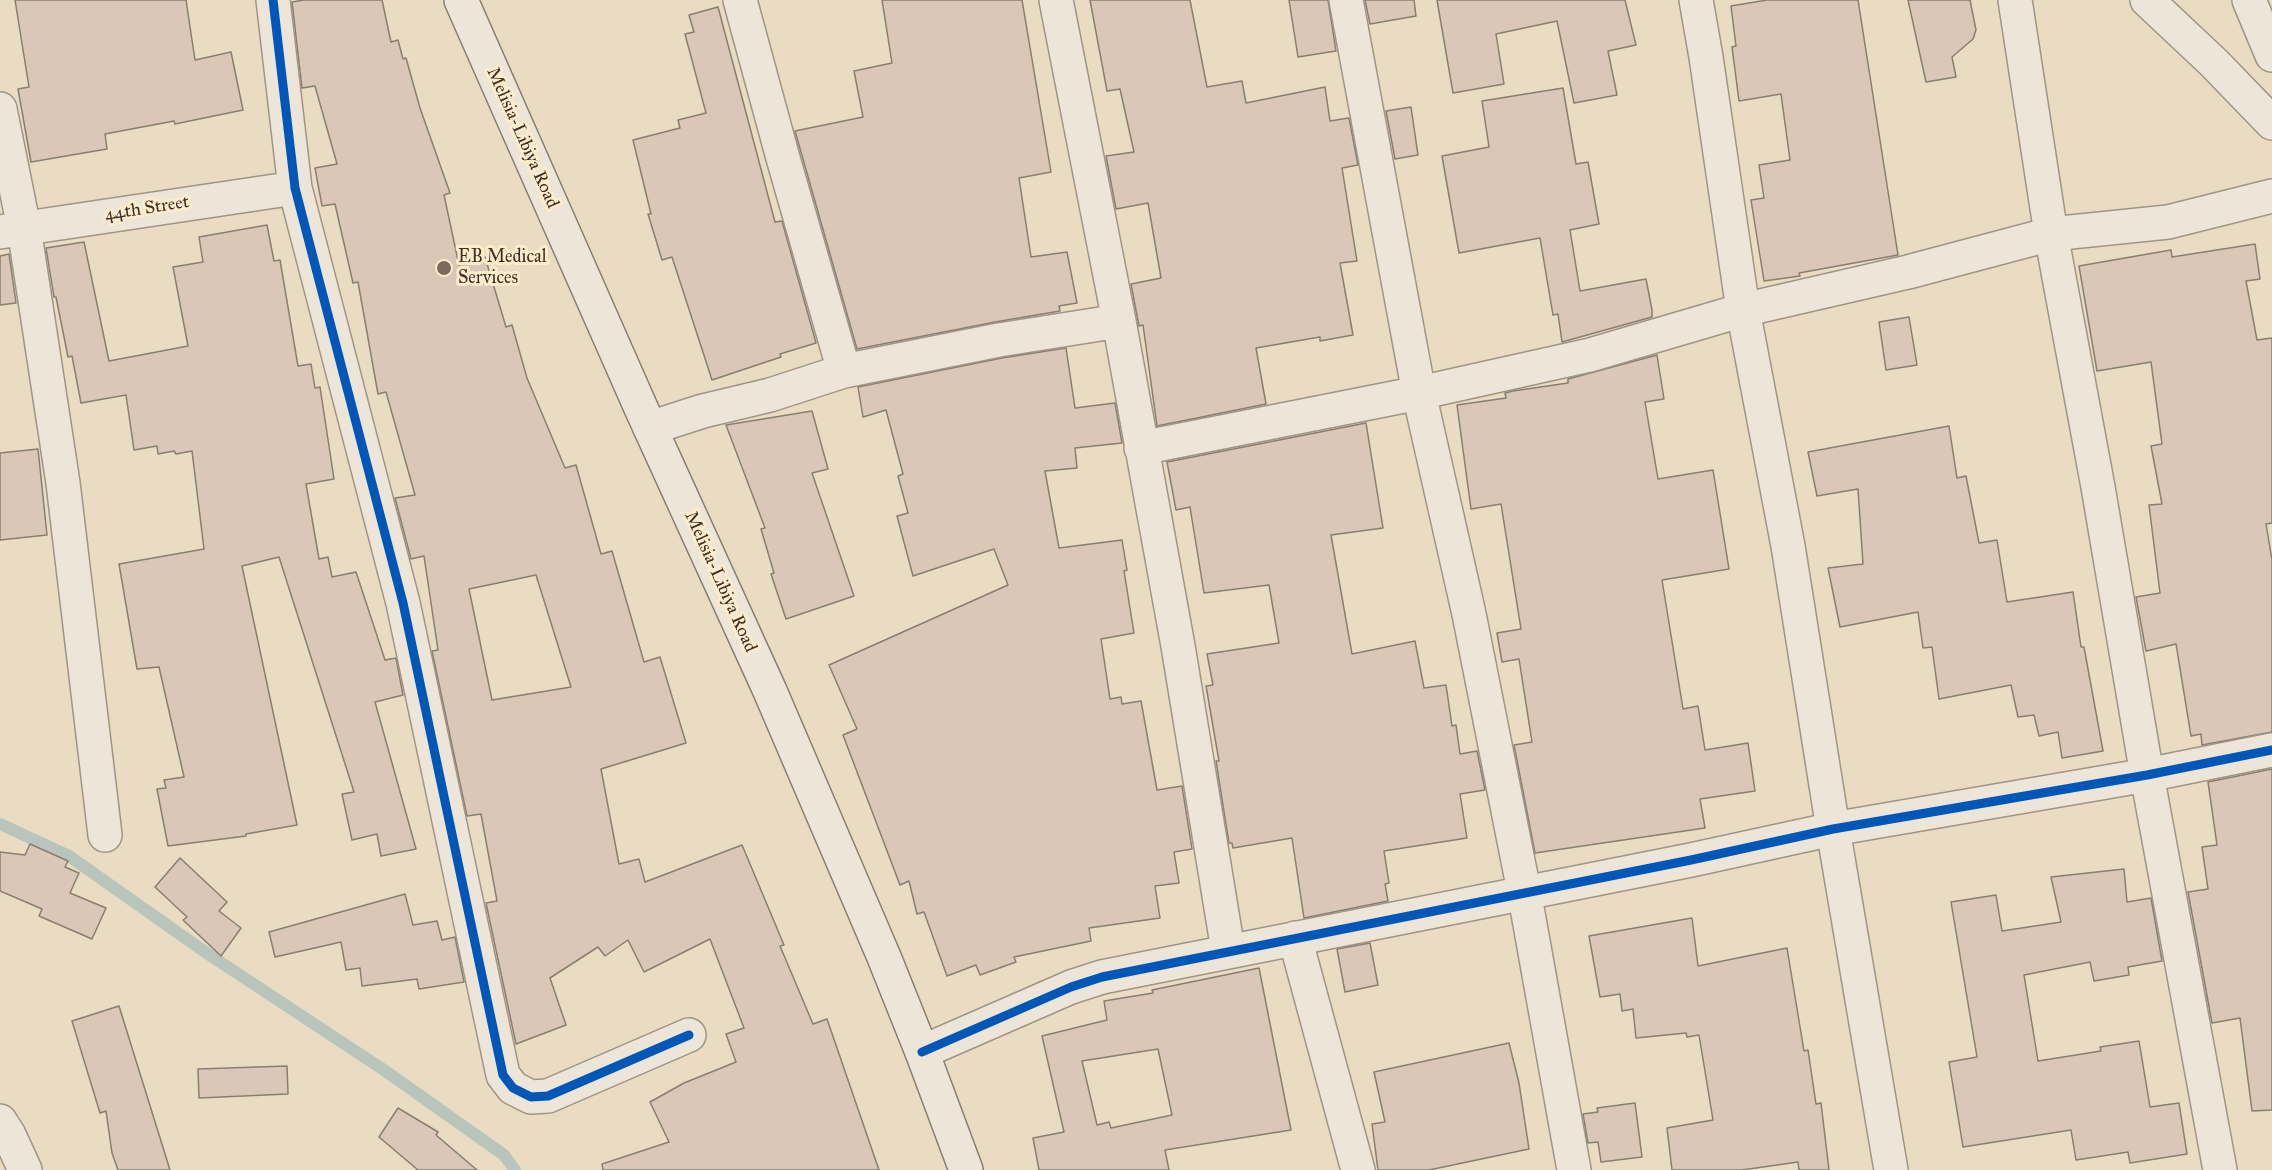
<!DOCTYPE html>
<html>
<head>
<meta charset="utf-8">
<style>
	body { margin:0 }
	canvas { display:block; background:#eadcc2 }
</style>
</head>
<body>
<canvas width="2272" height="1170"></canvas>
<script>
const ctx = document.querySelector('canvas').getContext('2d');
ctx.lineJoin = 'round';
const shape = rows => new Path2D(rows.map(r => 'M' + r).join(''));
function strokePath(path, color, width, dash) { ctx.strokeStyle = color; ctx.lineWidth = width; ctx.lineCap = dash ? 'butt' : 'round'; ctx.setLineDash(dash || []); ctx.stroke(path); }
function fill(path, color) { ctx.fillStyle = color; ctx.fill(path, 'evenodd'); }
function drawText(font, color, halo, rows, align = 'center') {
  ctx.font = font + ' "IM FELL Great Primer",serif'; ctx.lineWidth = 6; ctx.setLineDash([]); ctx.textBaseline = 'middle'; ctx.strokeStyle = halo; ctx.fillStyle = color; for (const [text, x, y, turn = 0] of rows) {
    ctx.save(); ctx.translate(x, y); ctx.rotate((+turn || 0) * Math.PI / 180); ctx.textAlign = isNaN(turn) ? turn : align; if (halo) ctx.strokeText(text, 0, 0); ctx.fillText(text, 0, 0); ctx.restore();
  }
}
strokePath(shape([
	[0,824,69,856,208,954,384,1070,504,1155,515,1170]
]), '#b9c5bb', 12);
const building = shape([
	[15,0,186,0,195,60,231,52,243,110,175,124,174,121,105,134,107,149,31,162,18,89,29,87,15,0],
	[304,0,382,0,391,42,398,40,403,59,406,58,420,108,450,193,444,195,459,265,485,257,506,327,512,325,527,378,565,468,576,465,601,554,612,551,644,662,660,657,686,743,601,769,619,864,639,859,645,882,742,845,784,945,780,946,813,1024,827,1019,879,1170,603,1170,602,1164,669,1142,650,1102,684,1083,736,1062,726,1034,744,1028,710,939,644,972,628,940,605,956,598,947,550,978,566,1025,516,1044,486,903,497,901,481,814,467,816,432,651,438,650,424,556,411,559,395,498,415,495,386,392,378,394,358,282,353,283,335,204,322,206,315,168,337,164,315,86,302,88,292,2,304,0],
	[536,575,571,687,492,700,469,589,536,575],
	[882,0,1022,0,1051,172,1019,178,1031,257,1067,252,1077,303,1059,306,1060,311,995,322,857,349,795,131,863,117,854,71,892,63,882,0],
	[1090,0,1190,0,1207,87,1242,81,1246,103,1325,87,1330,121,1349,118,1358,165,1342,168,1357,261,1340,263,1353,335,1320,341,1320,337,1256,348,1266,404,1157,426,1143,325,1139,326,1131,284,1161,278,1148,203,1116,209,1106,156,1134,152,1120,89,1107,91,1090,0],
	[1289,0,1328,0,1336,51,1298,57,1289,0],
	[1365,0,1414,0,1416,16,1370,24,1365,0],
	[1437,0,1625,0,1636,45,1608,51,1617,95,1574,103,1557,21,1496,34,1504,84,1453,93,1437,0],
	[1767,0,1858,0,1898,255,1799,273,1800,276,1764,281,1751,200,1764,198,1759,165,1790,160,1781,94,1739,101,1732,47,1736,46,1731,6,1767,0],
	[1908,0,1970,0,1976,30,1973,39,1952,57,1956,77,1926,82,1908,0],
	[718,7,775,222,782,221,816,343,780,354,781,357,712,380,672,257,662,260,648,214,651,214,633,140,680,128,678,120,706,113,685,34,694,32,689,15,718,7],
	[1563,88,1576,164,1588,162,1599,224,1570,230,1580,291,1646,279,1652,310,1652,317,1562,342,1558,314,1553,315,1540,238,1459,253,1442,156,1489,147,1482,101,1563,88],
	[1411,107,1418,155,1395,159,1386,111,1411,107],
	[267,225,274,261,280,260,298,366,311,364,315,388,320,387,334,479,306,484,319,559,328,557,332,577,356,572,385,660,396,658,403,695,375,702,416,849,381,856,377,834,352,840,342,794,354,792,279,557,242,566,297,825,246,834,246,836,168,846,157,789,166,788,164,780,184,777,159,667,137,669,119,564,204,549,192,451,176,454,174,451,158,454,157,446,134,450,126,395,81,403,72,356,68,357,56,297,54,297,46,248,84,242,109,361,188,346,173,267,203,262,199,237,267,225],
	[2255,244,2260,279,2246,281,2257,340,2272,338,2272,523,2266,524,2272,560,2272,732,2202,745,2201,734,2191,736,2176,644,2146,651,2136,597,2160,593,2149,505,2162,504,2151,446,2162,444,2151,362,2097,371,2079,266,2171,250,2172,257,2255,244],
	[9,254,16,303,0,305,0,256,9,254],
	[1909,317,1917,365,1886,370,1879,322,1909,317],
	[1066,348,1075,408,1115,403,1122,443,1075,448,1077,468,1045,471,1059,548,1122,540,1127,570,1124,571,1134,633,1101,639,1110,699,1121,697,1122,704,1141,701,1157,790,1182,786,1192,849,1174,852,1179,883,1155,886,1160,918,1089,928,1091,941,1014,957,1016,962,980,975,976,965,947,976,924,912,917,914,909,881,900,885,843,735,857,729,829,665,1008,585,994,549,913,576,897,516,908,513,898,476,903,474,886,410,863,417,858,387,1002,358,1066,348],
	[1657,355,1664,399,1645,402,1658,479,1713,470,1729,569,1662,580,1683,709,1698,706,1705,750,1748,743,1755,791,1700,799,1705,828,1535,853,1514,745,1532,742,1519,659,1502,662,1497,633,1521,629,1501,504,1471,509,1457,405,1506,398,1505,393,1513,391,1568,383,1568,379,1657,355],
	[812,411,828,469,812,473,854,596,786,619,771,574,774,573,761,529,765,528,726,425,812,411],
	[1366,423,1383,528,1331,535,1352,654,1415,641,1424,688,1446,685,1452,726,1456,725,1460,754,1477,751,1485,790,1460,794,1467,838,1384,851,1389,883,1385,884,1388,901,1304,918,1292,838,1233,848,1232,843,1229,843,1216,761,1219,761,1206,686,1213,685,1207,654,1279,643,1269,585,1204,593,1190,507,1176,510,1167,462,1366,423],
	[1949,426,1957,478,1966,476,1979,543,1997,540,2007,602,2073,592,2081,647,2084,647,2103,751,2062,758,2058,732,2039,736,2034,715,2018,717,2011,685,1939,699,1932,647,1923,648,1918,612,1840,627,1828,568,1863,564,1858,489,1817,496,1808,452,1949,426],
	[38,449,47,535,0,540,0,453,38,449],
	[2272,769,2272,1110,2252,1111,2240,1018,2212,1023,2188,892,2208,889,2202,847,2217,845,2208,782,2272,769],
	[30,844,68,861,65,867,79,873,70,893,106,908,92,939,39,916,42,909,0,891,0,852,25,855,30,844],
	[180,858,227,902,219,911,241,928,221,956,183,920,187,917,155,887,180,858],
	[2124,869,2127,902,2151,898,2162,961,2128,967,2129,975,2094,981,2090,962,2024,975,2038,1061,2101,1051,2100,1047,2139,1041,2150,1107,2179,1103,2187,1154,2130,1163,2128,1152,2076,1160,2071,1130,1963,1147,1949,1062,1977,1057,1951,902,1996,895,2002,931,2061,922,2051,877,2124,869],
	[405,894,413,925,437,921,442,940,455,937,464,982,419,989,417,979,362,986,360,968,346,970,341,942,275,957,269,932,405,894],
	[1692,918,1698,966,1787,948,1804,1051,1808,1050,1816,1104,1821,1103,1829,1170,1799,1170,1798,1162,1742,1170,1672,1170,1667,1128,1713,1120,1699,1035,1687,1037,1686,1033,1636,1038,1633,1009,1622,1011,1620,994,1600,997,1589,936,1692,918],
	[1370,943,1378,985,1345,992,1337,949,1370,943],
	[1259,968,1291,1130,1165,1150,1169,1170,1039,1170,1033,1138,1064,1132,1042,1036,1107,1020,1104,1001,1153,993,1152,990,1259,968],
	[1158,1049,1172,1115,1111,1128,1109,1122,1097,1125,1082,1061,1158,1049],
	[119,1006,170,1170,118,1170,112,1153,106,1111,100,1113,72,1021,119,1006],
	[1509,1043,1519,1083,1529,1149,1429,1170,1378,1170,1372,1124,1385,1122,1374,1072,1509,1043],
	[287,1066,288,1094,199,1098,198,1069,287,1066],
	[1635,1103,1642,1157,1601,1162,1598,1142,1588,1143,1583,1114,1598,1112,1597,1108,1635,1103],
	[398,1108,438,1132,436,1135,477,1170,418,1170,379,1137,398,1108]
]);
fill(building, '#dbc7b7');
strokePath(building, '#887e71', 1.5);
const minor = shape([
	[273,0,295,188,403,603,503,1075,513,1088,531,1097,548,1096,689,1035],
	[740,0,783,158,844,371],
	[1056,0,1119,321,1178,646,1228,950],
	[1346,0,1419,393,1469,614,1524,891,1574,1170],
	[1696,0,1706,57,1743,310,1788,546,1833,829,1891,1170],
	[2015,0,2051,234,2098,487,2147,775,2220,1170],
	[2147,0,2214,63,2272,123],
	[2249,0,2272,55],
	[0,109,24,228,63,483,105,835],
	[0,232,295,188],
	[650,428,703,411,770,395,844,371,999,340,1119,321],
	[1141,448,1419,393,1590,355,1743,310,1908,272,2051,234,2168,222,2272,196],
	[1295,938,1358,1170],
	[922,1052,1071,987,1102,977,1691,860,1833,829,2147,775,2272,750],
	[0,1121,9,1135,25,1170]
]);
const secondary = shape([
	[461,0,641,408,770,691,884,957,922,1052,966,1170]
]);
strokePath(minor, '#9f9586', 36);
strokePath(secondary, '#887e71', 36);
strokePath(minor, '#ece5d8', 33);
strokePath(secondary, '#ece5d8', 33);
strokePath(shape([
	[273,0,295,188,403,603,503,1075,513,1088,531,1097,548,1096,689,1035],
	[922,1052,1071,987,1102,977,1691,860,1833,829,2147,775,2272,750]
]), '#0057b8', 9);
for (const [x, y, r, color] of [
	[444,268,8,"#7a6b5d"]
]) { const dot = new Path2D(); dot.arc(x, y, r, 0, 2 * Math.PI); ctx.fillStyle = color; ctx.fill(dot); strokePath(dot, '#fceccc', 2); }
drawText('18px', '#3e2e27', '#fceccc', [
	["Melisia-Libiya Road",522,138,66],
	["44th Street",147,209,-9],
	["Melisia-Libiya Road",720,582,66]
]);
drawText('18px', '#3e2e27', '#fceccc', [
	["EB Medical",458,258],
	["Services",458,279]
], 'left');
</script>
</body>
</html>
